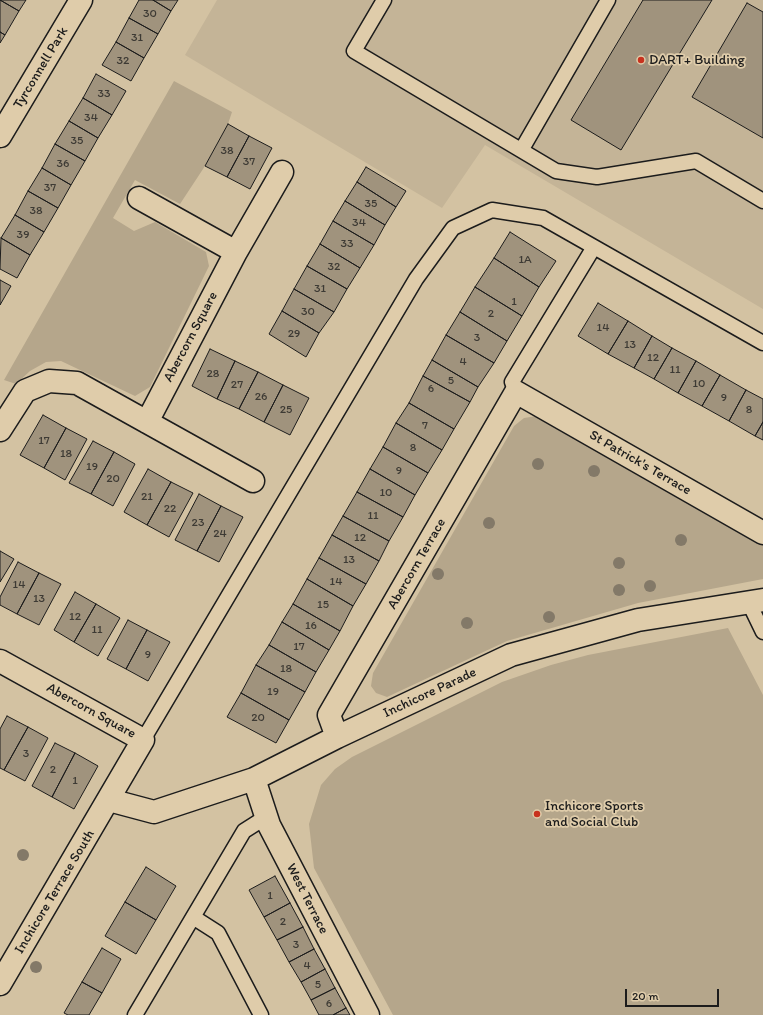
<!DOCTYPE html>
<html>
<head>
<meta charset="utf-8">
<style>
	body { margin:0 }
	#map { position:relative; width:763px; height:1015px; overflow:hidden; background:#d3c2a2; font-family:Itim,sans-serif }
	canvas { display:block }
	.scale { position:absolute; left:625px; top:989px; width:94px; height:18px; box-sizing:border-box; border:2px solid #1c1c1c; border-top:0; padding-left:5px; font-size:12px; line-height:14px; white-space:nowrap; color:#1c1c1c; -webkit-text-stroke:3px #dfccaa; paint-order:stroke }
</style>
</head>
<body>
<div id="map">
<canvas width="763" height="1015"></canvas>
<div class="scale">20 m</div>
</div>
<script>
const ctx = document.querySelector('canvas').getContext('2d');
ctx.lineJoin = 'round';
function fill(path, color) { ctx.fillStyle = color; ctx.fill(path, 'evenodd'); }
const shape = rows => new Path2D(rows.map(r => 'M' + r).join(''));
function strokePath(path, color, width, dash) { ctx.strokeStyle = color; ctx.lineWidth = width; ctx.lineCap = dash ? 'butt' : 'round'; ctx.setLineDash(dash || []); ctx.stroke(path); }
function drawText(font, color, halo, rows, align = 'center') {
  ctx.font = font + ' Itim,sans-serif'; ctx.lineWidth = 3.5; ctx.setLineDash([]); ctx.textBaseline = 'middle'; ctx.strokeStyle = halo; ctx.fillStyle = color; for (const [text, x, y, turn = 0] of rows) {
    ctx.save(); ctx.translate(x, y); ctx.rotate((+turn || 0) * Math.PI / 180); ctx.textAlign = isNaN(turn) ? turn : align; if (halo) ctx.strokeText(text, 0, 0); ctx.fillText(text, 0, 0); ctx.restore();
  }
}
fill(shape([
	[217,0,763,0,763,309,485,145,442,208,185,55]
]), '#c4b497');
fill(shape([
	[174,81,232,112,228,124,205,166,180,204,135,180,113,218,134,231,155,222,206,252,209,266,150,387,135,396,61,361,46,362,30,371,16,384,4,380],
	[537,416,763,543,763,579,638,603,507,641,387,697,376,693,371,686,373,673,514,426,524,418],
	[728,628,763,695,763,1015,393,1015,314,868,309,824,321,785,335,769,352,757,502,682,551,665,588,655]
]), '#b5a68b');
const building = shape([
	[0,0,26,0,19,11,0,0],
	[0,0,19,11,5,35,0,32,0,0],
	[139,0,153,0,171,11,158,34,129,18,139,0],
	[153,0,178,0,171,11,153,0],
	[643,0,712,0,621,150,571,120,643,0],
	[747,3,763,12,763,138,692,97,747,3],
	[129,18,158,34,144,58,116,42,129,18],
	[0,32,5,35,0,43,0,32],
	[116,42,144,58,131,81,102,65,116,42],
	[96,74,126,91,112,115,83,98,96,74],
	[83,98,112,115,98,138,69,121,83,98],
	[69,121,98,138,85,161,55,144,69,121],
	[228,124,249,136,227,177,205,166,228,124],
	[249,136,272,148,250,189,227,177,249,136],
	[55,144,85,161,71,185,42,168,55,144],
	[366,167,406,191,396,207,357,182,366,167],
	[42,168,71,185,58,208,28,191,42,168],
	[357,182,396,207,385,225,345,201,357,182],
	[28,191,58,208,44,232,15,215,28,191],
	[345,201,385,225,374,245,333,221,345,201],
	[15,215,44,232,30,255,1,238,15,215],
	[333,221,374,245,360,268,320,244,333,221],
	[510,232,556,261,539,287,494,258,510,232],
	[1,238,30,255,17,278,0,269,1,238],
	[320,244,360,268,347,289,307,266,320,244],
	[494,258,539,287,522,316,475,287,494,258],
	[307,266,347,289,334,312,294,289,307,266],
	[0,280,11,286,0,305,0,280],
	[475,287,522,316,507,341,460,312,475,287],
	[294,289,334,312,319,333,282,311,294,289],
	[598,303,628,321,608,354,578,336,598,303],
	[282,311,319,333,306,357,269,334,282,311],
	[460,312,507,341,494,363,446,335,460,312],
	[628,321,652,336,634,368,608,354,628,321],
	[446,335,494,363,478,387,432,360,446,335],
	[652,336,672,348,654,379,634,368,652,336],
	[672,348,696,361,678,393,654,379,672,348],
	[210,349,235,361,217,399,192,386,210,349],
	[432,360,478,387,470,402,423,376,432,360],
	[235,361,258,372,239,409,217,399,235,361],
	[696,361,720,375,702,406,678,393,696,361],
	[258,372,283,385,264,422,239,409,258,372],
	[720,375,746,390,729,421,702,406,720,375],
	[423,376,470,402,454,429,409,403,423,376],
	[283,385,309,398,290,435,264,422,283,385],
	[746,390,763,399,763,422,755,436,729,421,746,390],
	[409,403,454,429,442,450,396,423,409,403],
	[43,415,66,428,44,468,20,455,43,415],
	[763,422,763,440,755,436,763,422],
	[396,423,442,450,428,473,383,447,396,423],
	[66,428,87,439,65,480,44,468,66,428],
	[93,441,114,452,91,494,69,483,93,441],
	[383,447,428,473,415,495,370,469,383,447],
	[114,452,135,464,113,506,91,494,114,452],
	[148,469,171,482,147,525,124,512,148,469],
	[370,469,415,495,403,517,357,492,370,469],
	[171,482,193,493,169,537,147,525,171,482],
	[357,492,403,517,389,541,343,516,357,492],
	[199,494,221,506,197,551,175,540,199,494],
	[221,506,243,517,219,562,197,551,221,506],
	[343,516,389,541,379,561,332,535,343,516],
	[332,535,379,561,366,584,319,558,332,535],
	[0,551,14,559,0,582,0,551],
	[319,558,366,584,353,606,307,579,319,558],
	[18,562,39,573,17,614,0,605,0,597,18,562],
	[39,573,61,584,39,625,17,614,39,573],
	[307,579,353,606,340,631,293,604,307,579],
	[75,592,96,604,74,642,54,630,75,592],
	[96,604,120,618,98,656,74,642,96,604],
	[293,604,340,631,329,650,282,622,293,604],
	[128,620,147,630,126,669,107,659,128,620],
	[282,622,329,650,316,672,269,645,282,622],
	[147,630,170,642,148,681,126,669,147,630],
	[269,645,316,672,305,692,256,665,269,645],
	[256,665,305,692,289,720,241,693,256,665],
	[241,693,289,720,276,743,227,717,241,693],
	[7,716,28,727,4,770,0,768,0,729,7,716],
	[28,727,48,738,25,781,4,770,28,727],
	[55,743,75,753,52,797,32,786,55,743],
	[75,753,98,766,74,809,52,797,75,753],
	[146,867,176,886,156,920,125,902,146,867],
	[275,876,290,903,264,917,249,890,275,876],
	[125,902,156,920,136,954,105,936,125,902],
	[290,903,303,927,277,940,264,917,290,903],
	[303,927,314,949,289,962,277,940,303,927],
	[102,948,121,959,102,993,82,982,102,948],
	[314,949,325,969,301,982,289,962,314,949],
	[325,969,335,988,311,1000,301,982,325,969],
	[82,982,102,993,89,1015,68,1015,64,1013,82,982],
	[335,988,346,1008,333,1015,319,1015,311,1000,335,988],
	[346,1008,350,1015,333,1015,346,1008]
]);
fill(building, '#a0937d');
strokePath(building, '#1c1c1c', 1);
const service = shape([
	[384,0,354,51,556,171,597,177,696,161,763,201],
	[522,149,608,0],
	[516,392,512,382,594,247],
	[748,601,763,632],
	[143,740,416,279,453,228,492,210,543,218,763,343],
	[193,917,218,933,261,1015],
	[135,1015,244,831,266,817]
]);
const minor = shape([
	[0,136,81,0],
	[139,198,236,252],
	[147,422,236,252,282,172],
	[0,430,25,391,49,381,77,383,253,481],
	[0,661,143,740,0,984],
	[337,737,329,715,516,392,763,533],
	[254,779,269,825,368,1015],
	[109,800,154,812,254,779,337,737,511,655,638,620,763,600]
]);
strokePath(service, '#1c1c1c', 17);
strokePath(minor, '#1c1c1c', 25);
strokePath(service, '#dfccaa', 14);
strokePath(minor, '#dfccaa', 22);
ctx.fillStyle = '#837968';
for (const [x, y] of [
	[538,464],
	[594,471],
	[489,523],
	[681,540],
	[619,563],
	[438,574],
	[650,586],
	[619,590],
	[549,617],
	[467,623],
	[23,855],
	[36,967]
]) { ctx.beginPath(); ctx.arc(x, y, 6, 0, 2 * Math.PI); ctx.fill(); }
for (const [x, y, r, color] of [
	[641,60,4,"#c8321e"],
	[537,814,4,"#c8321e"]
]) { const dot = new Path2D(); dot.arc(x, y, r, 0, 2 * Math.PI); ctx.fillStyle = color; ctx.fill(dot); strokePath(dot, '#dfccaa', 1.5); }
drawText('12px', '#3d3a34', null, [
	["30",150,14],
	["31",137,38],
	["32",123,61],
	["33",104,94],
	["34",91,118],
	["35",77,141],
	["38",227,151],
	["37",249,162],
	["36",63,164],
	["37",50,188],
	["35",371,204],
	["38",36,211],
	["34",359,223],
	["39",23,235],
	["33",347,244],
	["1A",525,260],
	["32",334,267],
	["31",320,289],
	["1",514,302],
	["30",308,312],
	["2",491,314],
	["14",603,328],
	["29",294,334],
	["3",477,338],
	["13",630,345],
	["12",653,358],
	["4",463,362],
	["11",675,370],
	["28",213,374],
	["5",451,381],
	["10",699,384],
	["27",237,385],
	["6",431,389],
	["26",261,397],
	["9",724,398],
	["25",286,410],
	["8",749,410],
	["7",425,426],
	["17",44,441],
	["8",413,448],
	["18",66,454],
	["19",92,467],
	["9",399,471],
	["20",113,479],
	["10",386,493],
	["21",147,497],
	["22",170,509],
	["11",373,516],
	["23",198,523],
	["24",220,534],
	["12",360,538],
	["13",349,560],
	["14",336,582],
	["14",19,585],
	["13",39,599],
	["15",323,605],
	["12",75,617],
	["16",311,626],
	["11",97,630],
	["17",299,647],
	["9",148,655],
	["18",286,669],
	["19",273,692],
	["20",258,718],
	["3",26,754],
	["2",53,770],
	["1",75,781],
	["1",270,896],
	["2",283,922],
	["3",296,945],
	["4",307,966],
	["5",318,985],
	["6",329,1004]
]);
drawText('14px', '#1c1c1c', '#dfccaa', [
	["DART+ Building",649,60],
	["Inchicore Sports",545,806],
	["and Social Club",545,822]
], 'left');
drawText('14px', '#1c1c1c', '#dfccaa', [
	["Tyrconnell Park",41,68,-59],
	["Abercorn Square",191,337,-62],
	["St Patrick's Terrace",640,463,30],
	["Abercorn Terrace",417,564,-60],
	["Inchicore Parade",430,693,-25],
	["Abercorn Square",91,711,29],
	["Inchicore Terrace South",55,892,-59],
	["West Terrace",307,899,63]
]);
</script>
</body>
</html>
